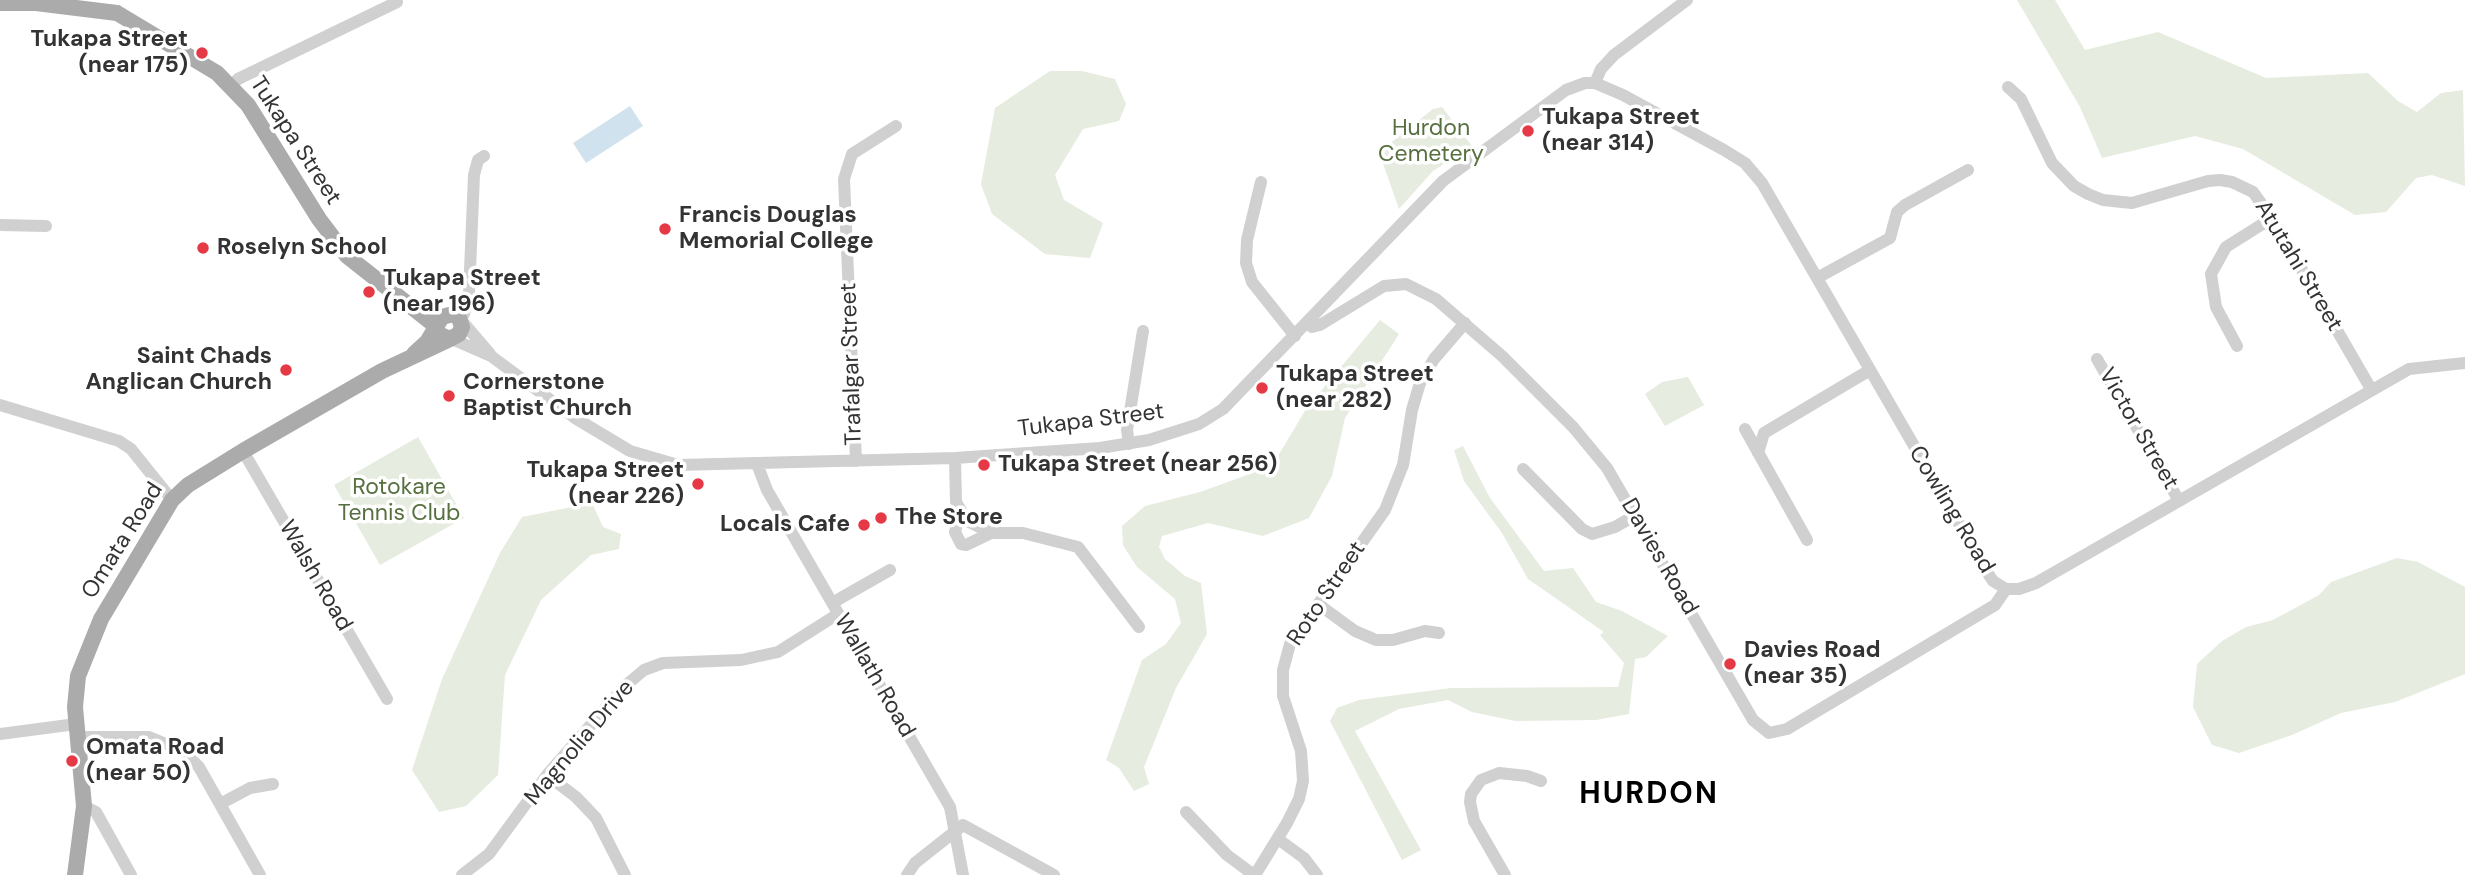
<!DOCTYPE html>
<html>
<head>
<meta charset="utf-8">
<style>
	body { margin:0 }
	canvas { display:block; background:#fff }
</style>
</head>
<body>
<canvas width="2465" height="875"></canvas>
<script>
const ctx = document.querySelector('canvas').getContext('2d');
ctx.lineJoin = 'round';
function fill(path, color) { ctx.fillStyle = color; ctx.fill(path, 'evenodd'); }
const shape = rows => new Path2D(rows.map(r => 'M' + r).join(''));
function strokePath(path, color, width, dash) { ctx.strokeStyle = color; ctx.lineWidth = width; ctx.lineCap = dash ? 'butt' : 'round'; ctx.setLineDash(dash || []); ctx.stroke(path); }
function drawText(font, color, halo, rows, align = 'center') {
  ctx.font = font + ' "DM Sans",sans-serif'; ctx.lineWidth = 7; ctx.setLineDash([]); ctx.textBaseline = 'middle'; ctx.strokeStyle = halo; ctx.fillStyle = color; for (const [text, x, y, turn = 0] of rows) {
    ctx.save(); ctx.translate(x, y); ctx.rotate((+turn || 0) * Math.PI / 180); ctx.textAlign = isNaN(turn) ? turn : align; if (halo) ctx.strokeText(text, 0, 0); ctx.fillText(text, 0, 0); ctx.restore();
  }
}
fill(shape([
	[2017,0,2055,0,2085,50,2158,32,2266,78,2368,73,2398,101,2417,112,2441,93,2463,90,2465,186,2432,175,2416,178,2386,212,2355,215,2243,149,2195,136,2102,158,2080,107],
	[1050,71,1082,71,1115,79,1126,104,1119,121,1083,129,1055,175,1064,200,1103,223,1090,258,1045,254,992,214,981,184,995,108],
	[1442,107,1472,146,1433,171,1399,209,1379,152,1433,109],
	[1380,320,1399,334,1345,418,1332,476,1309,518,1263,536,1208,523,1162,536,1159,547,1165,559,1185,576,1201,583,1207,634,1176,688,1144,767,1149,784,1134,791,1119,768,1106,760,1142,660,1166,644,1181,623,1175,599,1137,567,1123,545,1122,526,1145,506,1200,492,1272,466,1306,409],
	[1688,377,1704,405,1665,426,1645,394,1662,382],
	[418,437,464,518,380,565,334,485],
	[1463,446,1490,498,1544,571,1573,568,1596,602,1622,611,1668,636,1646,657,1635,659,1629,714,1596,720,1515,721,1472,712,1448,700,1399,709,1355,731,1421,850,1402,860,1330,721,1337,708,1359,700,1451,688,1618,687,1624,663,1600,635,1604,632,1528,579,1502,533,1464,481,1454,450],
	[592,503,603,527,621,534,619,549,591,555,541,600,505,675,498,775,466,806,439,812,412,770,442,679,500,553,522,517],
	[2397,558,2418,562,2465,587,2465,674,2395,702,2341,713,2292,735,2239,753,2212,745,2193,707,2197,664,2222,641,2246,627,2273,620,2319,595,2331,582]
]), '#e6ecdf');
fill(shape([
	[630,106,643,126,586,163,573,143]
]), '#cfe2ee');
strokePath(shape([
	[1595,83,1601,69,1614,55,1687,0],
	[232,85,238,79,397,2],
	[2008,87,2021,99,2052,163,2074,186,2088,194,2103,200,2132,203,2208,181,2220,180,2232,182,2253,192,2272,218,2371,389],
	[1261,182,1247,240,1246,263,1252,282,1295,336],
	[0,225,46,226],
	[1817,278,1890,238,1897,212,1905,205,1968,170],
	[459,318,464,314,469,294,474,175,478,160,484,156],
	[461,320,490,354],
	[1308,322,1312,327,1320,325,1384,286,1406,284,1436,299,1502,356,1573,427,1607,468,1753,720,1769,733,1787,729,1995,605,2006,589],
	[452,339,491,356,575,418,630,451,678,465,955,458,1100,448,1149,440,1199,424,1223,409,1443,181,1566,90,1585,83,1595,83,1623,95,1724,150,1745,163,1762,183,1987,572,1993,581,2006,589,2019,589,2036,583,2409,369,2465,363],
	[2237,346,2216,307,2211,274,2226,247,2272,218],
	[2097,359,2178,499],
	[0,405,119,441,131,449,172,500],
	[1745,429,1807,540],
	[1129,444,1127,430,1143,331],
	[243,451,387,699],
	[1758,453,1764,433,1870,370],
	[955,458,956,502,967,521,991,533,1023,533,1078,547,1139,627],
	[856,461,844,179,852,154,896,126],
	[757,464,767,490,950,807,963,875],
	[1523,469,1582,529,1592,534,1615,527,1634,516],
	[960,513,955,532,961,544,966,545,991,533],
	[832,603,890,570],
	[1318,604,1355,631,1376,640,1393,640,1425,631,1439,633],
	[0,734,76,724],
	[78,737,149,737,183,751,199,767,260,875],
	[547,775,576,797,596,818,625,875],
	[220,804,250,788,273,784],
	[84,806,96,812,131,875],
	[1186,812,1227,855,1254,875],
	[1278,839,1304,858,1317,875],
	[462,875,489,854,547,775,625,686,644,670,663,663,741,660,778,652,838,614],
	[907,875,915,863,963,825,1054,875],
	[1255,875,1287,823,1299,799,1303,781,1301,751,1283,696,1283,670,1290,644,1385,510,1403,465,1412,410,1420,383,1434,359,1465,323],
	[1505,875,1474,821,1470,802,1471,794,1481,780,1499,773,1527,776,1541,781]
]), '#d0d0d0', 12);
strokePath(shape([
	[0,3,36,3,117,13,217,73,248,105,319,219,347,256,437,327],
	[414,354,427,342,442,317,453,314,459,318,462,327,459,334,450,339,441,335],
	[75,875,84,806,75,707,78,676,101,619,172,500,188,485,243,451,382,371,450,339]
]), '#ababab', 16);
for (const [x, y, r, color] of [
	[202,53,7,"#e63946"],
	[1528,131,7,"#e63946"],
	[665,229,7,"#e63946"],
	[203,248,7,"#e63946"],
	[369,292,7,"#e63946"],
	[286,370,7,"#e63946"],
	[1262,388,7,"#e63946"],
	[449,396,7,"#e63946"],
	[984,465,7,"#e63946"],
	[698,484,7,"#e63946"],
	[881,518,7,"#e63946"],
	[864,525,7,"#e63946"],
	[1730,664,7,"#e63946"],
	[72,761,7,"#e63946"]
]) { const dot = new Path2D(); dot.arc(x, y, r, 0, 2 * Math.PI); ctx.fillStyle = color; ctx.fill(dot); strokePath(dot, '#fff', 2.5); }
drawText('bold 23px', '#333', '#fff', [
	["Tukapa Street",188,40,"right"],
	["(near 175)",188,66,"right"],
	["Tukapa Street",1542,118],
	["(near 314)",1542,144],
	["Francis Douglas",679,216],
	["Memorial College",679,242],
	["Roselyn School",217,248],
	["Tukapa Street",383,279],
	["(near 196)",383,305],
	["Saint Chads",272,357,"right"],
	["Anglican Church",272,383,"right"],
	["Tukapa Street",1276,375],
	["(near 282)",1276,401],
	["Cornerstone",463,383],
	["Baptist Church",463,409],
	["Tukapa Street (near 256)",998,465],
	["Tukapa Street",684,471,"right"],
	["(near 226)",684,497,"right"],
	["The Store",895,518],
	["Locals Cafe",850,525,"right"],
	["Davies Road",1744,651],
	["(near 35)",1744,677],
	["Omata Road",86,748],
	["(near 50)",86,774]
], 'left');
drawText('23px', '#56703f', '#fff', [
	["Hurdon",1431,129],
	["Cemetery",1431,155],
	["Rotokare",399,488],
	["Tennis Club",399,514]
]);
drawText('23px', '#333', '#fff', [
	["Tukapa Street",295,141,57],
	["Atutahi Street",2298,266,59],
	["Trafalgar Street",852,364,-92],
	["Tukapa Street",1091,421,-7],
	["Victor Street",2138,429,60],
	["Cowling Road",1951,510,59],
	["Omata Road",123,541,-58],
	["Davies Road",1659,557,60],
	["Walsh Road",315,576,60],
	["Roto Street",1327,594,-56],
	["Wallath Road",874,676,60],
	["Magnolia Drive",580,743,-50]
]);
ctx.letterSpacing = '2px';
drawText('bold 30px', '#000', '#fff', [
	["HURDON",1649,795]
]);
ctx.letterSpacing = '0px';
</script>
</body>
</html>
